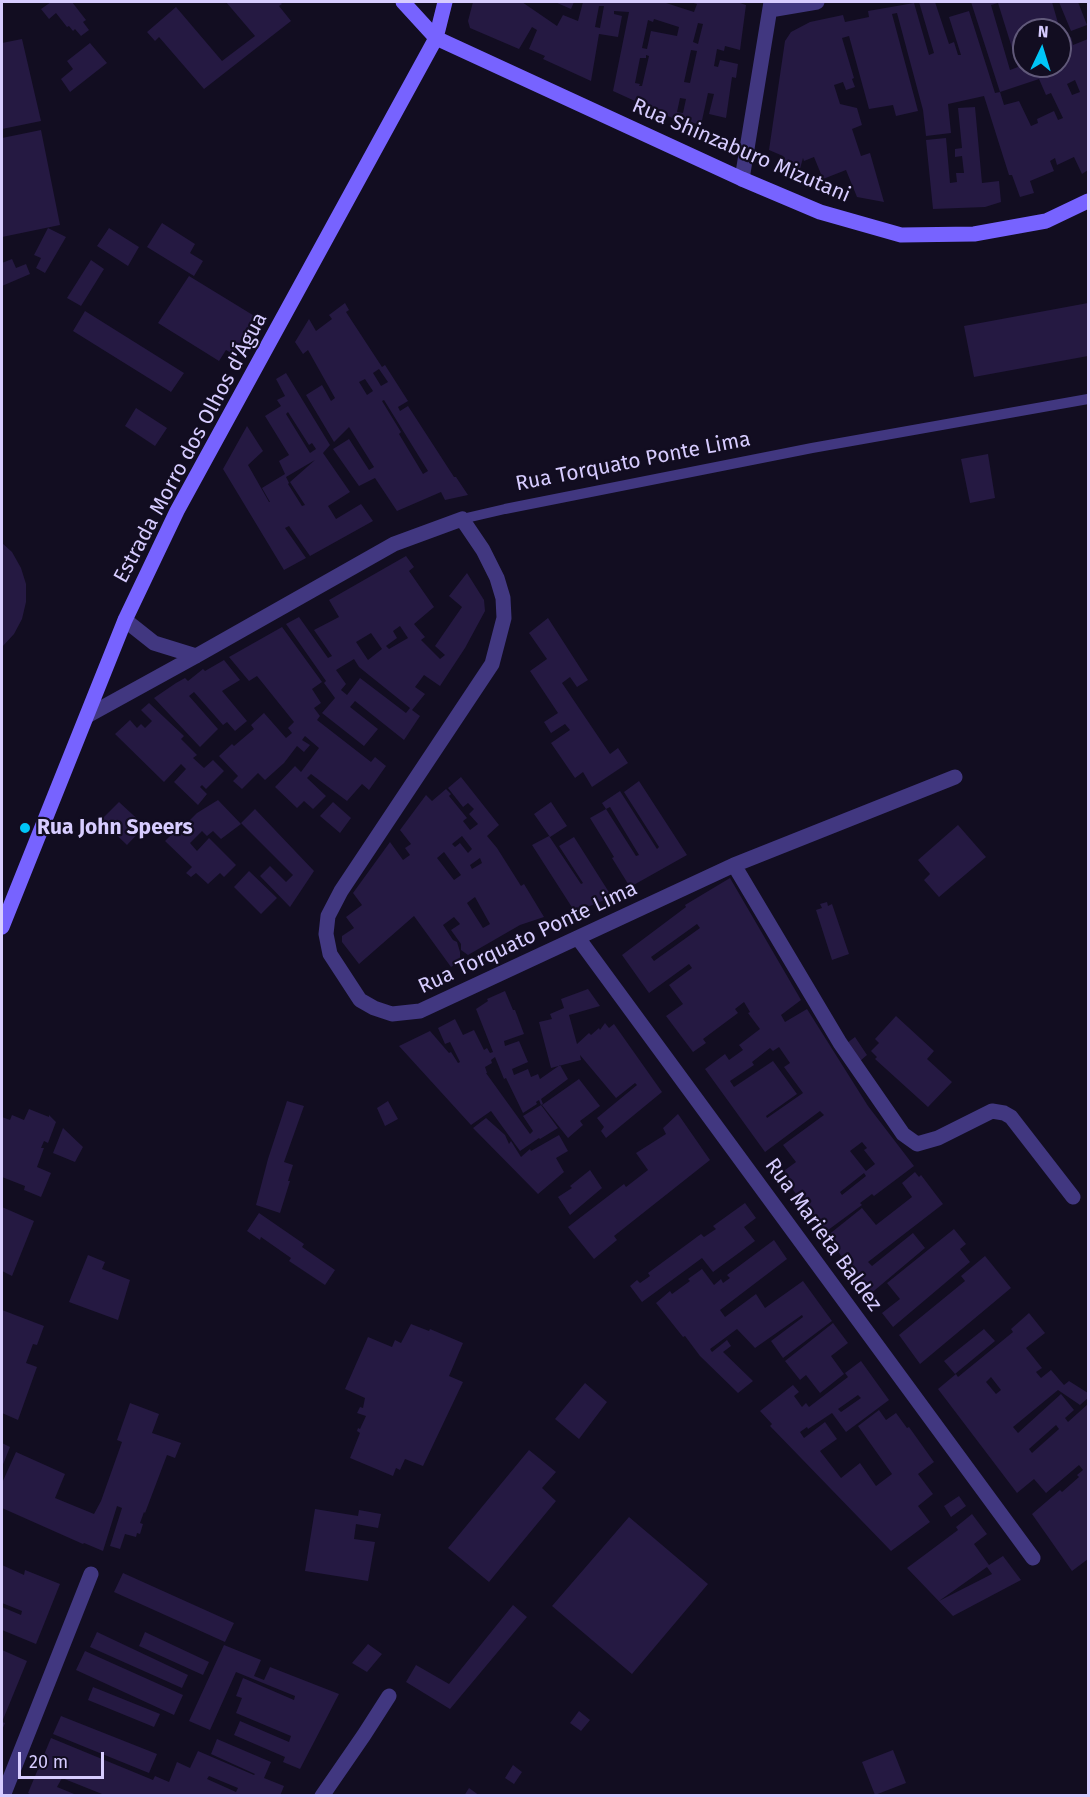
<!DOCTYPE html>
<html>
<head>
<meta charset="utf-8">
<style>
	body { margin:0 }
	#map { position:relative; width:1090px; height:1797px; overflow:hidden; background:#120d21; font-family:"Fira Sans",sans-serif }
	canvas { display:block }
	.frame { position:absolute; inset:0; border:3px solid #d7ccff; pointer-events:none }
	.north { position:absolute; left:1012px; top:18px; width:60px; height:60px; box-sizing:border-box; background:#120d21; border:2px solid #61597a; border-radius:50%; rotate:4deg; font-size:16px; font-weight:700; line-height:24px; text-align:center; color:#d7ccff }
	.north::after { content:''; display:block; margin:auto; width:21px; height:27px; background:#00c6f7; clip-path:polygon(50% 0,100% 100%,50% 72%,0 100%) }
	.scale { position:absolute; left:18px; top:1752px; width:86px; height:27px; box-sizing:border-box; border:3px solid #d7ccff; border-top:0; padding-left:8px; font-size:18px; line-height:21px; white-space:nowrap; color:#d7ccff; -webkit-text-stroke:4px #120d21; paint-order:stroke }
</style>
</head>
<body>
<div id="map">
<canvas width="1090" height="1797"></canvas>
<div class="frame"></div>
<div class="north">N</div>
<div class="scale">20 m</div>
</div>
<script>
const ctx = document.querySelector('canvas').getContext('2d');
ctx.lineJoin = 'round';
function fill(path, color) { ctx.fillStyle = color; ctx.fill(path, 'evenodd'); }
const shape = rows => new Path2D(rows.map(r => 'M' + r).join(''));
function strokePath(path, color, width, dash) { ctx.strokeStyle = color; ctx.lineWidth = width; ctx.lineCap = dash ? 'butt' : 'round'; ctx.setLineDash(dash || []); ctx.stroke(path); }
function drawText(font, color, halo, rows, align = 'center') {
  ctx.font = font + ' "Fira Sans",sans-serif'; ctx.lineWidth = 4.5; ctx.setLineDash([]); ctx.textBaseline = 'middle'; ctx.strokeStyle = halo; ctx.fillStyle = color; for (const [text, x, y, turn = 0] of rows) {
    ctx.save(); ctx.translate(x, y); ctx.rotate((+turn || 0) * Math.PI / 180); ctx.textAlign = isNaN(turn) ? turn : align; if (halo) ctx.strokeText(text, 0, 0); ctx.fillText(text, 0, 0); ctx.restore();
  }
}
fill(shape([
	[51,2,72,2,86,20,83,22,89,30,81,36,75,29,73,31,69,26,67,27,56,13,49,19,41,9],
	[226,2,280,2,282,4,279,6,291,21,204,89,159,37,155,41,147,32,176,7,222,61,255,36],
	[473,2,522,2,557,26,563,15,578,21,583,2,663,2,694,12,697,4,690,2,737,2,746,5,740,50,725,46,724,51,717,49,714,66,718,67,720,60,738,64,736,78,732,77,726,118,709,114,714,94,708,93,701,125,681,120,681,122,613,91,629,12,614,11,614,14,622,16,618,37,599,34,591,81,543,59,545,56,529,49,537,30,532,27,519,49,470,28,468,21],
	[599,6,604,6,600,28,595,27],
	[654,19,679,27,677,36,651,31,647,49,642,48,648,20,653,22],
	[698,23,703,24,698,44,693,42],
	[691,50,697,51,690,83,684,82],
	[646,55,649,56,642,86,639,86,640,84,635,83,640,58,646,58],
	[680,98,686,99,683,113,677,112],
	[555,2,574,2,571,9],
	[919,2,935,2,949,44,954,42,958,55,961,55,949,17,969,11,995,93,1000,92,1004,105,1019,101,1031,126,1038,123,1037,119,1054,111,1058,120,1063,118,1051,93,1046,95,1039,79,1000,92,971,2,1052,2,1060,30,1024,30,1024,66,1037,66,1039,73,1046,71,1044,66,1060,66,1060,47,1065,45,1063,39,1071,37,1073,45,1088,39,1088,170,1082,174,1074,157,1057,165,1055,158,1050,161,1054,171,1030,181,1034,193,1020,197,1012,175,1009,175,984,96,948,104,951,133,926,136,923,110,897,13,892,14,918,111,896,116,893,105,869,109,849,36,842,38,854,78,852,79,855,87,846,90,843,82,834,85,840,104,857,108,862,125,852,129,861,156,870,153,884,202,857,197,846,170,823,179,814,157,804,161,803,158,798,176,780,169,785,158,783,156,769,150,785,41,791,32,810,22,843,15,845,22,869,17,868,11,914,3,929,55,934,53],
	[998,3,1018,67,1010,70,991,5],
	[1075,80,1080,92,1072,95,1067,84],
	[1059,2,1078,2,1087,25,1071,31],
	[22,39,41,121,2,129,2,43],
	[90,43,107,63,70,92,61,79,73,69,67,61],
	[975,107,982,183,999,181,1001,202,985,207,933,209,926,140,946,138,950,183,957,182,956,173,964,173,962,156,955,157,955,149,962,148,958,108],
	[41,130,60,225,2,237,2,138],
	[162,223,195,244,190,253,203,261,194,276,147,247],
	[48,228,66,237,45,273,36,268,41,258,34,255],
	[109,228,139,247,128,266,97,246],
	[12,259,16,268,26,264,30,274,2,286,2,263],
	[91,260,104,269,81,306,67,298],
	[189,276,256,317,233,354,226,350,219,361,158,323],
	[345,303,349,310,346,312,382,367,385,365,408,401,398,407,400,411,408,406,454,477,456,477,468,495,445,500,441,492,397,511,375,478,359,486,333,449,349,439,369,470,374,467,349,427,334,442,306,395,322,385,331,401,335,398,308,350,303,354,295,342,309,319,316,331,332,319,329,315],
	[379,369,388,382,381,386,373,373],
	[365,379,373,391,367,395,359,382],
	[384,400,428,471,423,474,399,434,401,432,382,401],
	[1088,303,1088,356,974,377,964,326],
	[85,311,184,373,171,392,73,331],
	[286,373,330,445,323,453,350,492,328,506,336,519,361,504,373,521,310,556,289,526,285,528,306,558,284,570,223,469,247,426,263,451,248,465,269,502,270,502,262,488,285,474,279,461,289,455,265,416,281,406,277,400,285,396,276,379],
	[288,412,309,445,312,443,316,449,310,453,286,414],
	[315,460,290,482,305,505,302,506,288,484,289,483,286,477],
	[136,408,167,428,155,446,125,426],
	[988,454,995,498,970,503,961,459],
	[2,543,12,552,21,568,26,584,26,602,22,619,14,634,2,647],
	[406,556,414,567,409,571,434,607,414,624,425,637,421,640,440,659,445,655,435,646,462,607,449,596,467,573,484,600,485,611,465,648,440,686,424,675,415,687,425,694,412,710,420,716,404,740,355,701,350,707,378,729,364,746,322,713,335,698,324,683,326,681,286,624,299,617,328,658,332,656,314,630,339,617,329,600],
	[400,626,408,638,389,649,386,646,397,638,393,631],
	[371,633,382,649,368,660,356,642],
	[354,659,359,667,410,708,406,713,360,678,347,695,341,690,346,684,336,670],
	[548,618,588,680,577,687,570,677,562,683,610,754,618,748,628,763,592,787,583,772,575,778,551,743,570,730,565,724,551,733,544,722,558,713,530,671,547,659,529,633],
	[282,627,322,682,312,689,321,703,314,708,320,716,317,720,371,762,375,757,386,766,369,790,362,784,347,801,311,774,307,778,326,796,313,809,304,801,297,808,275,787,295,766,301,772,319,748,305,736,302,740,310,745,304,752,297,746,284,763,265,780,258,773,242,789,233,781,238,776,219,756,232,744,234,746,254,729,251,725,264,713,286,738,292,733,288,728,294,722,257,676,249,681,229,657],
	[224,660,240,680,222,691,247,721,235,731,227,722,223,725,194,692,189,696,218,729,200,747,154,698,176,683,185,678,188,681,203,669,205,671],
	[149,703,184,736,181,739,197,755,193,758,204,768,213,760,224,771,206,789,202,785,200,787,207,794,198,805,174,782,186,769,181,764,164,782,115,734,130,720,137,728,141,724,145,728,152,721,141,710],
	[461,777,499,825,487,836,497,848,521,886,524,884,544,917,520,925,468,955,461,950,461,944,451,930,460,924,454,917,443,925,453,940,457,942,460,952,460,961,451,967,414,916,359,964,342,942,342,936,354,928,346,917,362,905,353,893,390,842,403,860,410,855,405,848,411,844,400,830,426,795,432,801,446,789,451,794,449,796,467,818,463,821,470,830,478,824,469,814,474,809,468,803,463,807,448,788],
	[462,836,472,849,468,853,460,843,455,847,452,844],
	[444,852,461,875,454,880,437,858],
	[480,858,482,863,472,869,470,865],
	[475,897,490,924,483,928,467,903],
	[639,781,687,855,630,887,612,858,614,857,590,818,606,809,636,856,639,855,610,807,606,809,602,803,620,791,657,849,659,847,624,792],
	[218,800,241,824,221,839,213,831,207,836,202,831,190,843,197,851,209,838,236,865,224,877,220,873,208,884,196,873,191,877,186,873,192,867,165,841,176,830,178,832,197,813],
	[119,802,145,826,127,845,101,820],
	[333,802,351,818,340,833,320,816],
	[551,802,567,826,550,837,534,814],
	[255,809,314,871,290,907,260,876,270,866,286,882,293,875,241,823],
	[958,825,986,857,939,897,924,880,930,874,918,860],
	[549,836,581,884,583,883,559,846,574,837,612,897,575,912,532,845],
	[249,871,277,898,261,914,234,887],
	[730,878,801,1000,781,1015,785,1022,807,1009,868,1106,914,1166,874,1196,872,1194,860,1203,862,1205,824,1233,781,1173,796,1162,783,1145,824,1115,820,1111,765,1152,705,1069,725,1054,729,1060,743,1050,739,1045,760,1029,748,1013,750,1012,744,1002,735,1009,738,1013,703,1039,706,1043,693,1052,666,1016,683,1004,669,985,692,968,689,964,649,993,622,955,686,907,685,905],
	[697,924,700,928,654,961,651,957],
	[779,1047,790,1063,784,1067,803,1093,767,1118,766,1116,797,1094,773,1061,734,1087,730,1081,754,1065,752,1062,770,1048,773,1051],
	[862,1142,867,1148,864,1150,875,1164,866,1171,850,1151],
	[864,1173,866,1176,842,1195,840,1192],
	[827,902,828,906,832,904,849,954,832,960,816,910,822,908,820,904],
	[588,989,600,1006,569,1015,577,1044,589,1033,591,1035,599,1028,600,1030,605,1023,609,1028,614,1024,662,1092,606,1138,601,1131,604,1127,597,1118,637,1085,635,1083,616,1098,580,1055,581,1060,551,1068,539,1022,552,1019,550,1014,564,1008,561,999],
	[505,991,513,1010,515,1010,524,1034,504,1041,505,1046,519,1041,528,1062,512,1069,514,1075,528,1069,531,1077,538,1074,540,1079,560,1065,568,1079,541,1099,543,1104,541,1105,558,1128,540,1139,539,1138,520,1151,491,1111,471,1125,399,1046,430,1031,449,1053,451,1052,458,1063,460,1062,450,1042,445,1044,438,1028,455,1019,463,1035,474,1030,484,1050,487,1048,490,1053,493,1052,476,1009,488,1001,487,999],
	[495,1057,504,1079,506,1078,523,1113,537,1104,536,1102,539,1100,541,1105,523,1116,533,1131,530,1134,486,1073,487,1073,485,1067,492,1063,491,1060],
	[896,1016,934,1051,927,1059,952,1082,928,1107,875,1059,877,1057,871,1051,879,1043,875,1039],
	[855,1037,867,1055,860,1061,847,1043],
	[579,1079,600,1106,580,1121,583,1125,568,1138,542,1105],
	[287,1101,304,1106,284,1162,293,1165,288,1181,290,1181,280,1213,256,1205,268,1159],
	[388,1101,398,1119,385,1126,377,1108],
	[29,1109,49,1117,49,1115,56,1122,48,1143,44,1141,41,1148,44,1148,37,1167,51,1173,41,1197,24,1190,25,1186,2,1177,2,1117,10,1120,12,1115,24,1120],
	[678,1114,710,1160,614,1236,617,1240,594,1259,568,1227,624,1184,626,1187,648,1170,636,1153,666,1134,663,1128],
	[486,1118,505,1135,509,1144,511,1141,521,1157,530,1149,531,1151,559,1135,568,1151,556,1158,564,1172,538,1194,473,1128],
	[63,1128,83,1147,75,1162,53,1153],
	[590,1170,602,1188,570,1215,558,1197,572,1188,570,1186],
	[915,1172,919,1177,921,1175,943,1204,868,1262,872,1266,913,1233,925,1248,869,1295,827,1236,862,1208,876,1225,912,1197,902,1183],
	[745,1203,756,1218,744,1227,755,1241,713,1272,702,1258,642,1302,630,1286,637,1280,640,1283,650,1276,648,1273,701,1234,704,1237,716,1229,713,1226],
	[2,1207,34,1221,12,1276,2,1271],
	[259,1213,304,1244,302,1247,335,1270,325,1285,289,1261,291,1258,261,1237,260,1240,247,1231],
	[954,1229,966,1244,960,1249,970,1262,893,1327,882,1313,900,1299,887,1283],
	[774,1240,787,1259,720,1310,725,1317,756,1294,765,1308,803,1281,832,1321,783,1358,771,1341,803,1317,802,1315,755,1348,737,1329,710,1349,712,1352,727,1340,731,1346,723,1352,753,1381,738,1393,700,1356,685,1336,683,1337,656,1303,670,1291,672,1294,690,1281,688,1279,702,1269,714,1285,721,1279,723,1283,730,1278,727,1275],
	[88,1255,105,1262,102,1269,130,1280,118,1320,69,1302],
	[985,1256,1011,1288,920,1364,899,1335,965,1281,961,1276],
	[2,1310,44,1326,37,1345,33,1344,26,1363,37,1367,18,1420,2,1413],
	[1029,1313,1045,1333,1026,1348,1042,1368,1036,1372,1041,1378,1051,1370,1064,1385,1069,1381,1088,1393,1088,1398,1080,1405,1058,1390,1013,1427,1018,1433,1061,1394,1074,1410,1065,1418,1068,1422,1088,1404,1088,1559,1072,1571,1032,1514,1060,1490,1062,1492,1079,1477,1077,1475,1083,1470,1079,1465,1046,1493,1034,1479,1017,1493,938,1389,956,1374,958,1377,1013,1332,1011,1329],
	[991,1377,1001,1390,996,1394,986,1382],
	[1056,1425,1059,1429,1032,1453,1029,1449],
	[833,1323,848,1343,831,1356,844,1374,820,1393,806,1375,800,1380,785,1361],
	[411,1324,429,1331,430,1329,463,1343,449,1376,463,1382,423,1466,405,1459,400,1470,396,1468,393,1476,350,1458,360,1433,357,1431,358,1428,360,1429,366,1416,357,1413,360,1407,363,1408,365,1398,345,1389,368,1337,392,1347,395,1340,401,1343],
	[984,1329,995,1341,955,1374,944,1361],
	[861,1361,889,1400,846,1432,832,1413,808,1429,807,1427,800,1432,804,1438,825,1422,837,1439,820,1451,841,1478,860,1463,876,1486,892,1474,858,1426,879,1410,886,1420,896,1413,907,1428,909,1427,934,1462,918,1474,933,1494,918,1506,930,1522,891,1551,770,1426,772,1424,760,1411,793,1385,799,1392,794,1396,802,1407,806,1403,809,1407,848,1377,845,1373],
	[858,1395,861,1398,841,1412,838,1409],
	[585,1383,607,1402,579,1439,555,1419],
	[130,1403,159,1414,152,1433,181,1443,175,1458,167,1455,145,1513,144,1512,140,1523,143,1524,140,1534,137,1533,136,1537,125,1534,120,1549,110,1546,122,1508,117,1506,103,1551,84,1543,83,1544,2,1508,2,1483,16,1452,65,1474,55,1498,94,1514,101,1501,122,1442,117,1440],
	[2,1443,10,1447,2,1467],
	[529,1450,556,1472,542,1488,556,1501,489,1582,448,1548],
	[959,1496,966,1506,951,1517,944,1506],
	[315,1509,358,1516,359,1510,381,1514,378,1528,356,1524,354,1539,375,1542,368,1581,305,1571],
	[972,1514,987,1534,974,1544,989,1565,1003,1556,1021,1580,953,1616,907,1568,958,1530,956,1527],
	[987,1567,992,1574,939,1601],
	[629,1517,708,1584,632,1674,552,1606],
	[2,1565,24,1575,25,1570,60,1584,36,1644,2,1630,2,1607,21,1615,22,1611,2,1603],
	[123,1573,234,1623,225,1642,114,1592],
	[513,1605,527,1617,450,1709,406,1682,416,1665,449,1684],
	[97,1632,188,1675,182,1688,90,1647],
	[145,1632,209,1662,203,1675,139,1646],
	[368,1644,382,1654,367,1672,352,1663],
	[224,1645,261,1660,254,1676,264,1680,270,1667,339,1694,300,1769,283,1762,285,1757,234,1735,240,1721,289,1742,291,1736,236,1713,242,1698,236,1696,243,1678,294,1700,295,1696,236,1672,210,1730,189,1721],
	[2,1650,27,1661,2,1722,5,1723,2,1730],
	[85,1651,183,1695,174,1715,76,1670],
	[93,1687,160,1714,154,1727,88,1700],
	[579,1711,590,1720,581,1731,570,1723],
	[61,1716,157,1754,149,1773,53,1734],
	[51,1738,153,1780,155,1776,169,1782,177,1762,190,1768,198,1751,254,1775,255,1774,211,1754,217,1739,271,1762,264,1778,284,1786,280,1796,107,1796,62,1778,57,1787,79,1796,33,1796,28,1793],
	[209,1776,238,1788,236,1792,207,1779],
	[893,1750,906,1783,875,1795,862,1762],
	[513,1765,522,1772,514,1784,505,1778],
	[469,1788,480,1796,464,1796]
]), '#251942');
strokePath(shape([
	[462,519,505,509,812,448,1088,399]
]), '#413780', 10);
strokePath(shape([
	[770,10,817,2],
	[742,179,771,2],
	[125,620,154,643,196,656],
	[87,716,196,656,394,544,462,519,483,550,497,578,503,598,504,618,492,664,341,891,328,916,326,934,330,954,360,1000,374,1008,392,1014,420,1011,734,865,955,777],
	[734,865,840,1043,903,1134,917,1144,938,1138,992,1111,1004,1113,1011,1117,1073,1197],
	[578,938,1033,1558],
	[3,1796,91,1574],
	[322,1796,364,1735,389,1696]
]), '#413780', 15);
strokePath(shape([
	[403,2,436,38,742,179,820,212,901,235,974,234,1046,221,1088,201],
	[2,927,125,620,177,511,436,38,445,2]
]), '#7763ff', 15);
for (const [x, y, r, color] of [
	[25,828,6,"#00c6f7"]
]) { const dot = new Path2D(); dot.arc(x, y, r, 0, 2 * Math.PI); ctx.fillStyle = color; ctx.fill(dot); strokePath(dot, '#120d21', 2); }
drawText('21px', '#d7ccff', '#120d21', [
	["Rua Shinzaburo Mizutani",741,151,23],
	["Estrada Morro dos Olhos d'Água",191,448,-62],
	["Rua Torquato Ponte Lima",633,462,-11],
	["Rua Torquato Ponte Lima",528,938,-25],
	["Rua Marieta Baldez",823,1235,54]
]);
drawText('bold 21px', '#d7ccff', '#120d21', [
	["Rua John Speers",37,828]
], 'left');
</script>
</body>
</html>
